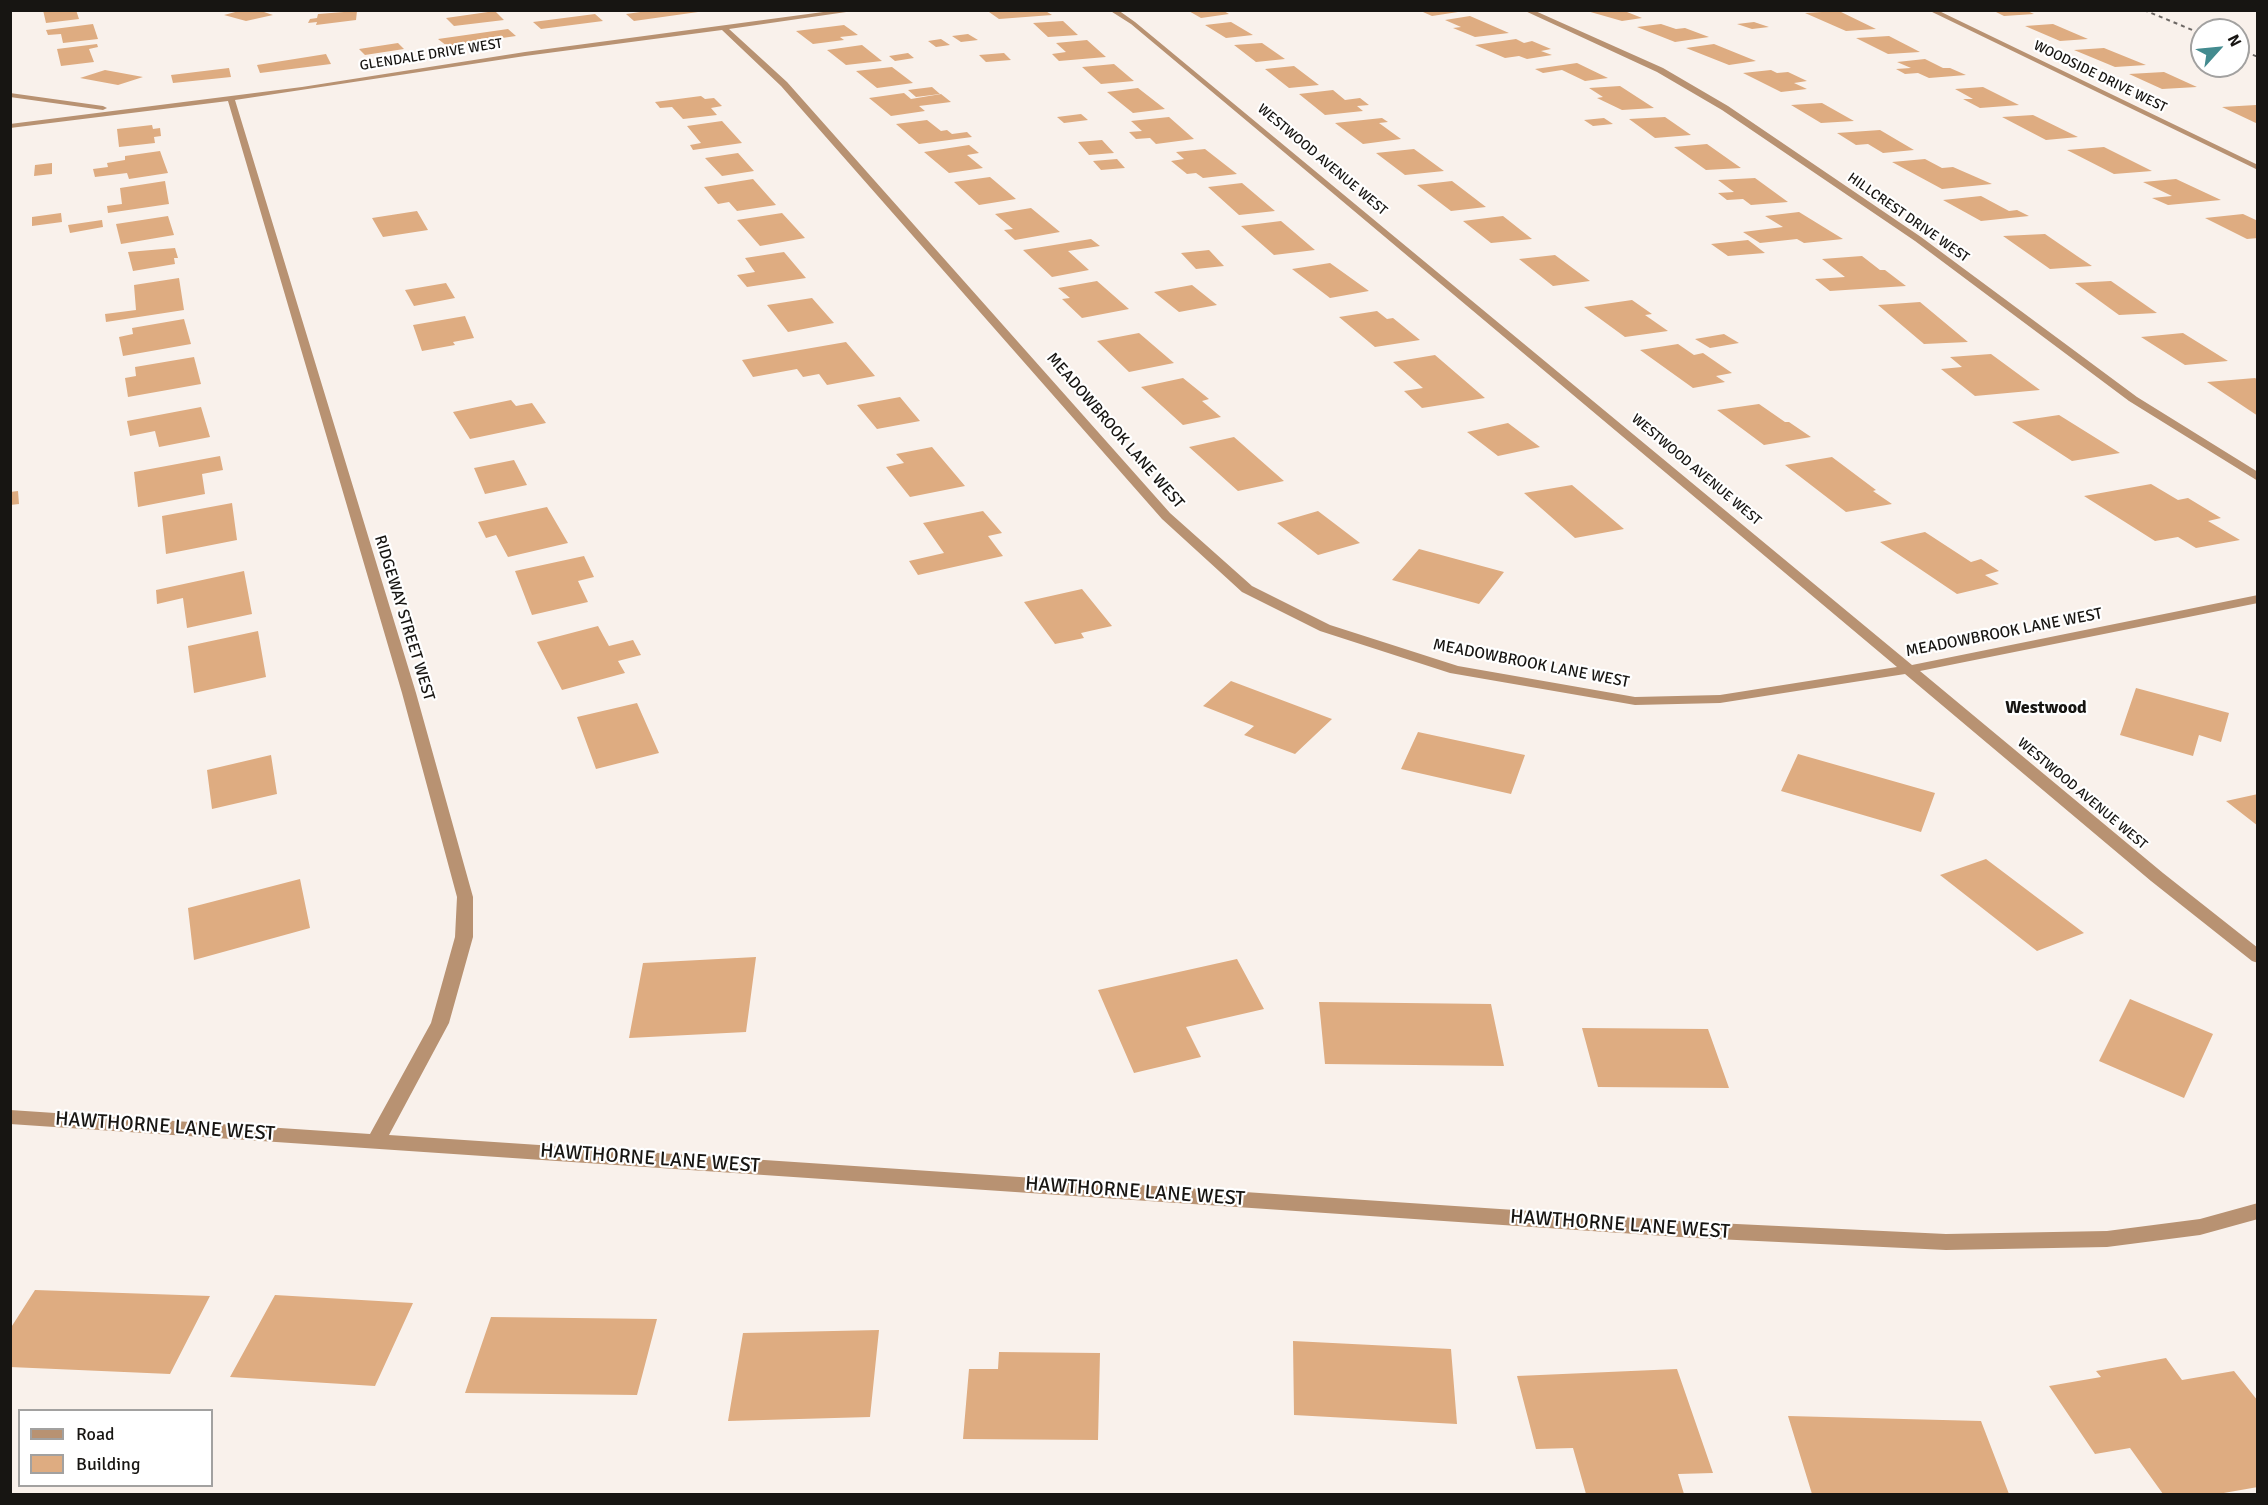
<!DOCTYPE html>
<html>
<head>
<meta charset="utf-8">
<style>
	body { margin:0 }
	#map { position:relative; width:2268px; height:1505px; overflow:hidden; background:#f9f1eb; font-family:Signika,sans-serif }
	canvas { display:block }
	.frame { position:absolute; inset:0; border:12px solid #171512; pointer-events:none }
	.legend { position:absolute; left:18px; top:1409px; width:195px; height:78px; box-sizing:border-box; background:#fff; border:2px solid #a2a1a0; margin:0; padding:8px 10px; list-style:none; font-size:18px; color:#171512 }
	.legend li { display:flex; align-items:center; gap:12px; height:30px }
	.legend b { width:30px; border:2px solid #a2a1a0 }
	.north { position:absolute; left:2190px; top:18px; width:60px; height:60px; box-sizing:border-box; background:#fff; border:2px solid #a2a1a0; border-radius:50%; rotate:63deg; font-size:16px; font-weight:700; line-height:24px; text-align:center; color:#171512 }
	.north::after { content:''; display:block; margin:auto; width:21px; height:27px; background:#438b8f; clip-path:polygon(50% 0,100% 100%,50% 72%,0 100%) }
</style>
</head>
<body>
<div id="map">
<canvas width="2268" height="1505"></canvas>
<div class="frame"></div>
<ul class="legend">
<li><b style="height:8px;background:#b89272"></b>Road</li>
<li><b style="height:16px;background:#deac81"></b>Building</li>
</ul>
<div class="north">N</div>
</div>
<script>
const ctx = document.querySelector('canvas').getContext('2d');
ctx.lineJoin = 'round';
function fill(path, color) { ctx.fillStyle = color; ctx.fill(path, 'evenodd'); }
const shape = rows => new Path2D(rows.map(r => 'M' + r).join(''));
function strokePath(path, color, width, dash) { ctx.strokeStyle = color; ctx.lineWidth = width; ctx.lineCap = dash ? 'butt' : 'round'; ctx.setLineDash(dash || []); ctx.stroke(path); }
function drawText(font, color, halo, rows, align = 'center') {
  ctx.font = font + ' Signika,sans-serif'; ctx.lineWidth = 4.5; ctx.setLineDash([]); ctx.textBaseline = 'middle'; ctx.strokeStyle = halo; ctx.fillStyle = color; for (const [text, x, y, turn = 0] of rows) {
    ctx.save(); ctx.translate(x, y); ctx.rotate((+turn || 0) * Math.PI / 180); ctx.textAlign = isNaN(turn) ? turn : align; if (halo) ctx.strokeText(text, 0, 0); ctx.fillText(text, 0, 0); ctx.restore();
  }
}
fill(shape([
	[43,10,76,10,79,19,46,23],
	[243,10,258,10,273,15,246,21,224,15],
	[655,10,696,10,698,12,634,21,626,14],
	[1003,10,1044,10,1052,15,999,19,989,12],
	[1187,10,1222,10,1229,14,1201,18],
	[1431,10,1458,10,1458,12,1432,16,1423,12],
	[1622,10,1642,18,1622,21,1587,11],
	[1992,10,2025,10,2034,14,2004,16],
	[357,11,356,20,316,25,317,22,308,23,310,19,317,18,318,14],
	[495,11,504,20,454,26,446,18],
	[1839,11,1876,29,1846,31,1805,13],
	[595,14,603,21,541,29,533,22],
	[1470,16,1509,33,1475,37,1453,28,1461,27,1445,20],
	[1063,21,1078,35,1048,37,1033,23],
	[1231,22,1253,35,1226,38,1205,25],
	[1754,22,1769,27,1752,29,1737,24],
	[93,24,98,39,63,43,61,34,48,35,46,30],
	[1661,24,1676,29,1685,28,1709,37,1675,42,1637,27],
	[2053,24,2088,39,2060,41,2025,26],
	[844,25,858,35,840,37,844,40,813,44,796,31],
	[508,29,516,36,447,46,438,39],
	[968,34,978,40,961,42,952,36],
	[1889,36,1920,52,1888,54,1856,38],
	[941,39,950,45,936,47,928,41],
	[1516,39,1524,43,1532,41,1551,49,1541,51,1552,55,1527,59,1519,56,1505,58,1475,45],
	[1087,40,1106,57,1059,61,1052,54,1066,52,1056,43],
	[398,43,404,49,365,55,359,49],
	[1262,43,1285,59,1256,62,1234,45],
	[97,44,98,47,89,49,94,62,61,66,57,49],
	[1714,44,1756,61,1729,65,1686,48],
	[862,45,882,61,846,65,827,50],
	[2104,48,2146,65,2115,67,2074,50],
	[908,53,914,58,895,61,889,56],
	[1004,53,1011,60,986,62,979,55],
	[326,54,331,64,260,73,257,65],
	[1925,59,1943,68,1950,68,1966,75,1929,78,1918,73,1905,74,1896,69,1911,68,1897,62],
	[1577,63,1608,78,1585,81,1562,70,1543,73,1535,69],
	[1114,64,1134,81,1101,84,1082,67],
	[1294,66,1319,85,1289,88,1265,69],
	[892,67,913,83,877,88,856,71],
	[229,68,231,77,173,83,171,75],
	[105,70,143,77,118,85,80,78],
	[1771,70,1777,73,1788,72,1807,81,1794,83,1807,89,1781,92,1743,73],
	[2164,72,2197,87,2162,89,2129,74],
	[1620,86,1654,108,1622,110,1597,98,1603,97,1589,88],
	[932,87,940,94,916,97,908,90],
	[1983,87,2019,105,1980,108,1963,99,1973,99,1955,89],
	[1138,88,1165,109,1133,113,1107,92],
	[1333,90,1345,100,1360,98,1369,105,1357,106,1363,111,1325,115,1299,94],
	[904,93,911,99,941,94,951,102,919,106,925,111,891,116,869,98],
	[701,96,705,99,714,98,722,106,711,108,717,115,683,119,672,107,660,108,655,102],
	[1822,103,1854,121,1821,123,1791,105],
	[2258,106,2258,124,2222,107,2256,105],
	[1081,114,1088,120,1064,123,1057,117],
	[2033,115,2078,137,2046,140,2002,117],
	[1169,117,1194,139,1156,144,1150,138,1136,139,1129,132,1142,131,1131,121],
	[1665,117,1691,135,1655,138,1629,119],
	[1382,118,1388,122,1379,123,1401,139,1363,144,1335,123],
	[1604,118,1613,124,1593,126,1584,120],
	[927,120,941,131,947,130,952,134,967,132,972,137,919,144,896,124],
	[722,121,742,143,693,150,690,145,701,143,687,126],
	[152,125,153,129,160,128,161,136,154,137,155,143,119,147,117,129],
	[1880,130,1914,150,1883,153,1868,144,1856,145,1837,133],
	[1102,140,1114,153,1089,155,1078,142],
	[1707,144,1741,168,1706,170,1674,147],
	[969,145,979,153,967,155,983,168,949,173,924,152],
	[2104,147,2152,171,2114,174,2067,150],
	[1205,149,1237,174,1203,178,1196,173,1187,174,1171,161,1184,159,1176,152],
	[1414,149,1444,171,1405,175,1376,153],
	[160,151,168,173,129,179,127,173,95,177,93,169,108,167,107,163,125,160,125,156],
	[738,153,754,171,722,176,705,158],
	[1117,159,1125,168,1101,170,1093,161],
	[1925,159,1942,168,1953,167,1992,184,1942,189,1892,162],
	[52,163,52,174,34,176,35,165],
	[990,177,1016,199,979,205,954,182],
	[1755,178,1788,202,1751,205,1743,199,1727,200,1718,193,1734,192,1718,180],
	[753,179,776,205,737,211,729,202,718,204,704,187],
	[2176,179,2221,200,2168,205,2152,198,2172,196,2143,182],
	[165,181,169,204,108,213,107,206,122,204,120,188],
	[1452,181,1486,207,1451,211,1417,185],
	[1242,183,1275,211,1239,215,1208,187],
	[1981,196,2009,211,2017,210,2029,216,1981,221,1943,200],
	[1031,208,1060,232,1015,240,1004,230,1013,229,995,214],
	[417,211,428,230,383,237,372,218],
	[1799,212,1843,239,1804,243,1797,239,1760,243,1743,232,1783,227,1765,216],
	[61,213,62,222,32,226,32,217],
	[782,213,805,238,760,246,737,220],
	[2243,214,2258,221,2258,238,2247,239,2205,218],
	[168,216,174,235,121,244,116,224],
	[1503,216,1532,239,1491,243,1463,221],
	[102,220,103,227,70,233,68,225],
	[1281,221,1315,250,1274,255,1241,226],
	[2045,234,2077,256,2092,266,2050,269,2003,236],
	[1091,239,1100,246,1068,251,1089,270,1052,277,1023,250],
	[1748,240,1765,253,1728,256,1711,244],
	[175,248,178,258,174,258,175,264,133,271,128,252],
	[1209,250,1224,266,1196,269,1181,253],
	[784,252,806,278,747,287,737,275,755,272,745,258],
	[1555,255,1590,281,1553,286,1519,259],
	[1862,256,1880,270,1885,270,1906,286,1830,291,1815,279,1845,277,1822,259],
	[1330,263,1369,291,1330,298,1292,269],
	[179,278,184,310,106,322,105,314,136,310,134,285],
	[1097,281,1129,309,1082,318,1062,299,1070,298,1058,288],
	[2111,281,2157,313,2119,315,2075,283],
	[446,283,455,298,414,306,405,290],
	[1192,285,1217,305,1179,312,1154,292],
	[812,298,834,323,788,332,767,305],
	[1632,300,1652,314,1645,315,1668,331,1625,337,1584,307],
	[1920,302,1968,342,1924,344,1878,305],
	[1377,311,1387,319,1393,318,1420,340,1375,347,1339,317],
	[465,316,474,338,453,342,455,345,422,351,413,325],
	[184,319,191,344,123,356,119,337,133,334,132,328],
	[1139,333,1174,363,1129,372,1097,341],
	[2183,333,2228,361,2185,365,2141,337],
	[1724,334,1739,343,1710,348,1695,339],
	[846,342,875,376,827,385,819,374,803,377,797,369,753,377,742,360],
	[1678,344,1694,355,1703,353,1732,373,1716,376,1725,382,1693,388,1640,350],
	[1991,354,2040,390,1975,396,1941,369,1962,367,1950,357],
	[1435,355,1485,398,1422,408,1404,391,1423,388,1393,362],
	[194,357,201,384,128,397,125,378,136,376,135,367],
	[1183,378,1209,399,1202,401,1221,417,1183,425,1141,387],
	[2255,378,2258,380,2258,416,2207,382],
	[900,397,920,421,877,429,857,405],
	[511,400,516,406,532,403,546,423,470,439,453,412],
	[1759,404,1785,422,1789,422,1811,437,1764,445,1717,410],
	[201,407,210,437,159,447,155,431,130,436,127,421],
	[2059,415,2120,453,2072,461,2012,422],
	[1508,423,1540,447,1498,456,1467,432],
	[1234,437,1284,481,1238,491,1189,447],
	[932,447,965,486,910,497,886,467,904,463,896,454],
	[220,456,223,470,202,474,205,494,138,507,134,472],
	[1832,457,1876,490,1873,491,1892,504,1846,512,1785,465],
	[514,460,527,485,485,494,474,468],
	[2151,484,2178,500,2188,498,2221,518,2208,521,2240,540,2196,548,2178,537,2155,541,2084,496],
	[1572,485,1624,529,1575,538,1524,493],
	[18,491,19,504,10,505,10,492],
	[232,503,237,540,166,554,162,516],
	[547,507,568,543,508,557,496,535,486,538,478,522],
	[983,511,1002,533,988,536,1003,556,918,575,909,561,944,553,923,523],
	[1318,511,1360,543,1318,555,1277,523],
	[1925,532,1971,562,1981,559,1999,571,1985,575,1999,584,1957,594,1880,542],
	[1419,549,1504,572,1479,604,1392,580],
	[584,556,594,577,578,581,588,602,532,615,515,571],
	[244,571,252,614,187,628,183,598,157,604,156,590],
	[1082,589,1112,626,1081,633,1084,638,1055,644,1024,602],
	[598,626,609,646,633,640,641,655,618,661,625,673,562,690,537,642],
	[258,631,266,677,194,693,188,646],
	[1231,681,1332,719,1295,754,1244,735,1254,726,1203,706],
	[2136,688,2229,713,2221,742,2199,735,2193,756,2120,735],
	[637,703,659,753,596,769,577,717],
	[1418,732,1525,755,1511,794,1401,769],
	[1798,754,1935,793,1921,832,1781,791],
	[271,755,277,794,212,809,207,770],
	[2258,794,2258,826,2226,801],
	[1986,859,2084,933,2037,951,1940,875],
	[300,879,310,928,194,960,188,908],
	[756,957,746,1032,629,1038,643,963],
	[1237,959,1264,1009,1186,1027,1201,1057,1134,1073,1098,990],
	[2130,999,2213,1034,2184,1098,2099,1061],
	[1319,1002,1491,1004,1504,1066,1325,1064],
	[1582,1028,1708,1029,1729,1088,1598,1087],
	[35,1290,210,1296,170,1374,10,1367,10,1329],
	[275,1295,413,1303,375,1386,230,1377],
	[491,1317,657,1319,637,1395,465,1393],
	[879,1330,870,1417,728,1421,743,1333],
	[1293,1341,1451,1349,1457,1424,1294,1415],
	[999,1352,1100,1353,1098,1440,963,1439,969,1369,998,1369],
	[2166,1358,2182,1380,2234,1371,2258,1401,2258,1487,2218,1494,2163,1494,2130,1448,2095,1454,2049,1386,2101,1377,2096,1371],
	[1677,1369,1713,1473,1678,1474,1684,1494,1586,1494,1573,1448,1536,1449,1517,1376],
	[1788,1416,1981,1421,2009,1494,1812,1494]
]), '#deac81');
fill(shape([
	[838,10,860,10,729,29,787,82,1170,513,1252,586,1330,625,1458,666,1635,697,1720,695,1897,667,1260,132,1131,24,1109,10,1118,10,1135,22,1912,665,2258,595,2258,603,1920,671,2163,873,2258,948,2258,963,2252,961,2151,881,1905,674,1720,703,1635,705,1450,673,1320,631,1242,592,1162,519,781,86,722,30,525,56,235,100,416,693,473,897,473,937,449,1023,389,1135,1695,1222,1946,1234,2107,1231,2200,1219,2258,1203,2258,1219,2200,1235,2107,1247,1946,1250,1695,1238,10,1124,10,1110,370,1134,431,1023,455,937,457,897,402,693,228,101,10,128,10,124,302,87,525,52,838,10],
	[1523,10,1533,10,1663,68,1728,106,1921,237,2137,397,2258,472,2258,481,2129,401,1915,241,1722,110,1657,72,1523,10],
	[1928,10,1937,10,2258,165,2258,170,1928,10],
	[10,93,103,106,107,108,103,110,10,97,10,93]
]), '#b89272');
strokePath(shape([
	[2144,10,2202,34],
	[2238,49,2258,57]
]), '#6d6864', 2, [4, 4]);
drawText('14px', '#171512', '#fff', [
	["GLENDALE DRIVE WEST",431,55,-9],
	["WOODSIDE DRIVE WEST",2100,77,26],
	["WESTWOOD AVENUE WEST",1322,160,40],
	["HILLCREST DRIVE WEST",1908,218,35],
	["WESTWOOD AVENUE WEST",1696,470,40],
	["WESTWOOD AVENUE WEST",2082,794,40]
]);
drawText('16px', '#171512', '#fff', [
	["MEADOWBROOK LANE WEST",1115,431,49],
	["RIDGEWAY STREET WEST",404,618,73],
	["MEADOWBROOK LANE WEST",2004,633,-11],
	["MEADOWBROOK LANE WEST",1531,664,11]
]);
drawText('bold 18px', '#171512', '#fff', [
	["Westwood",2046,708]
]);
drawText('20px', '#171512', '#fff', [
	["HAWTHORNE LANE WEST",165,1127,4],
	["HAWTHORNE LANE WEST",650,1159,4],
	["HAWTHORNE LANE WEST",1135,1192,4],
	["HAWTHORNE LANE WEST",1620,1225,4]
]);
</script>
</body>
</html>
